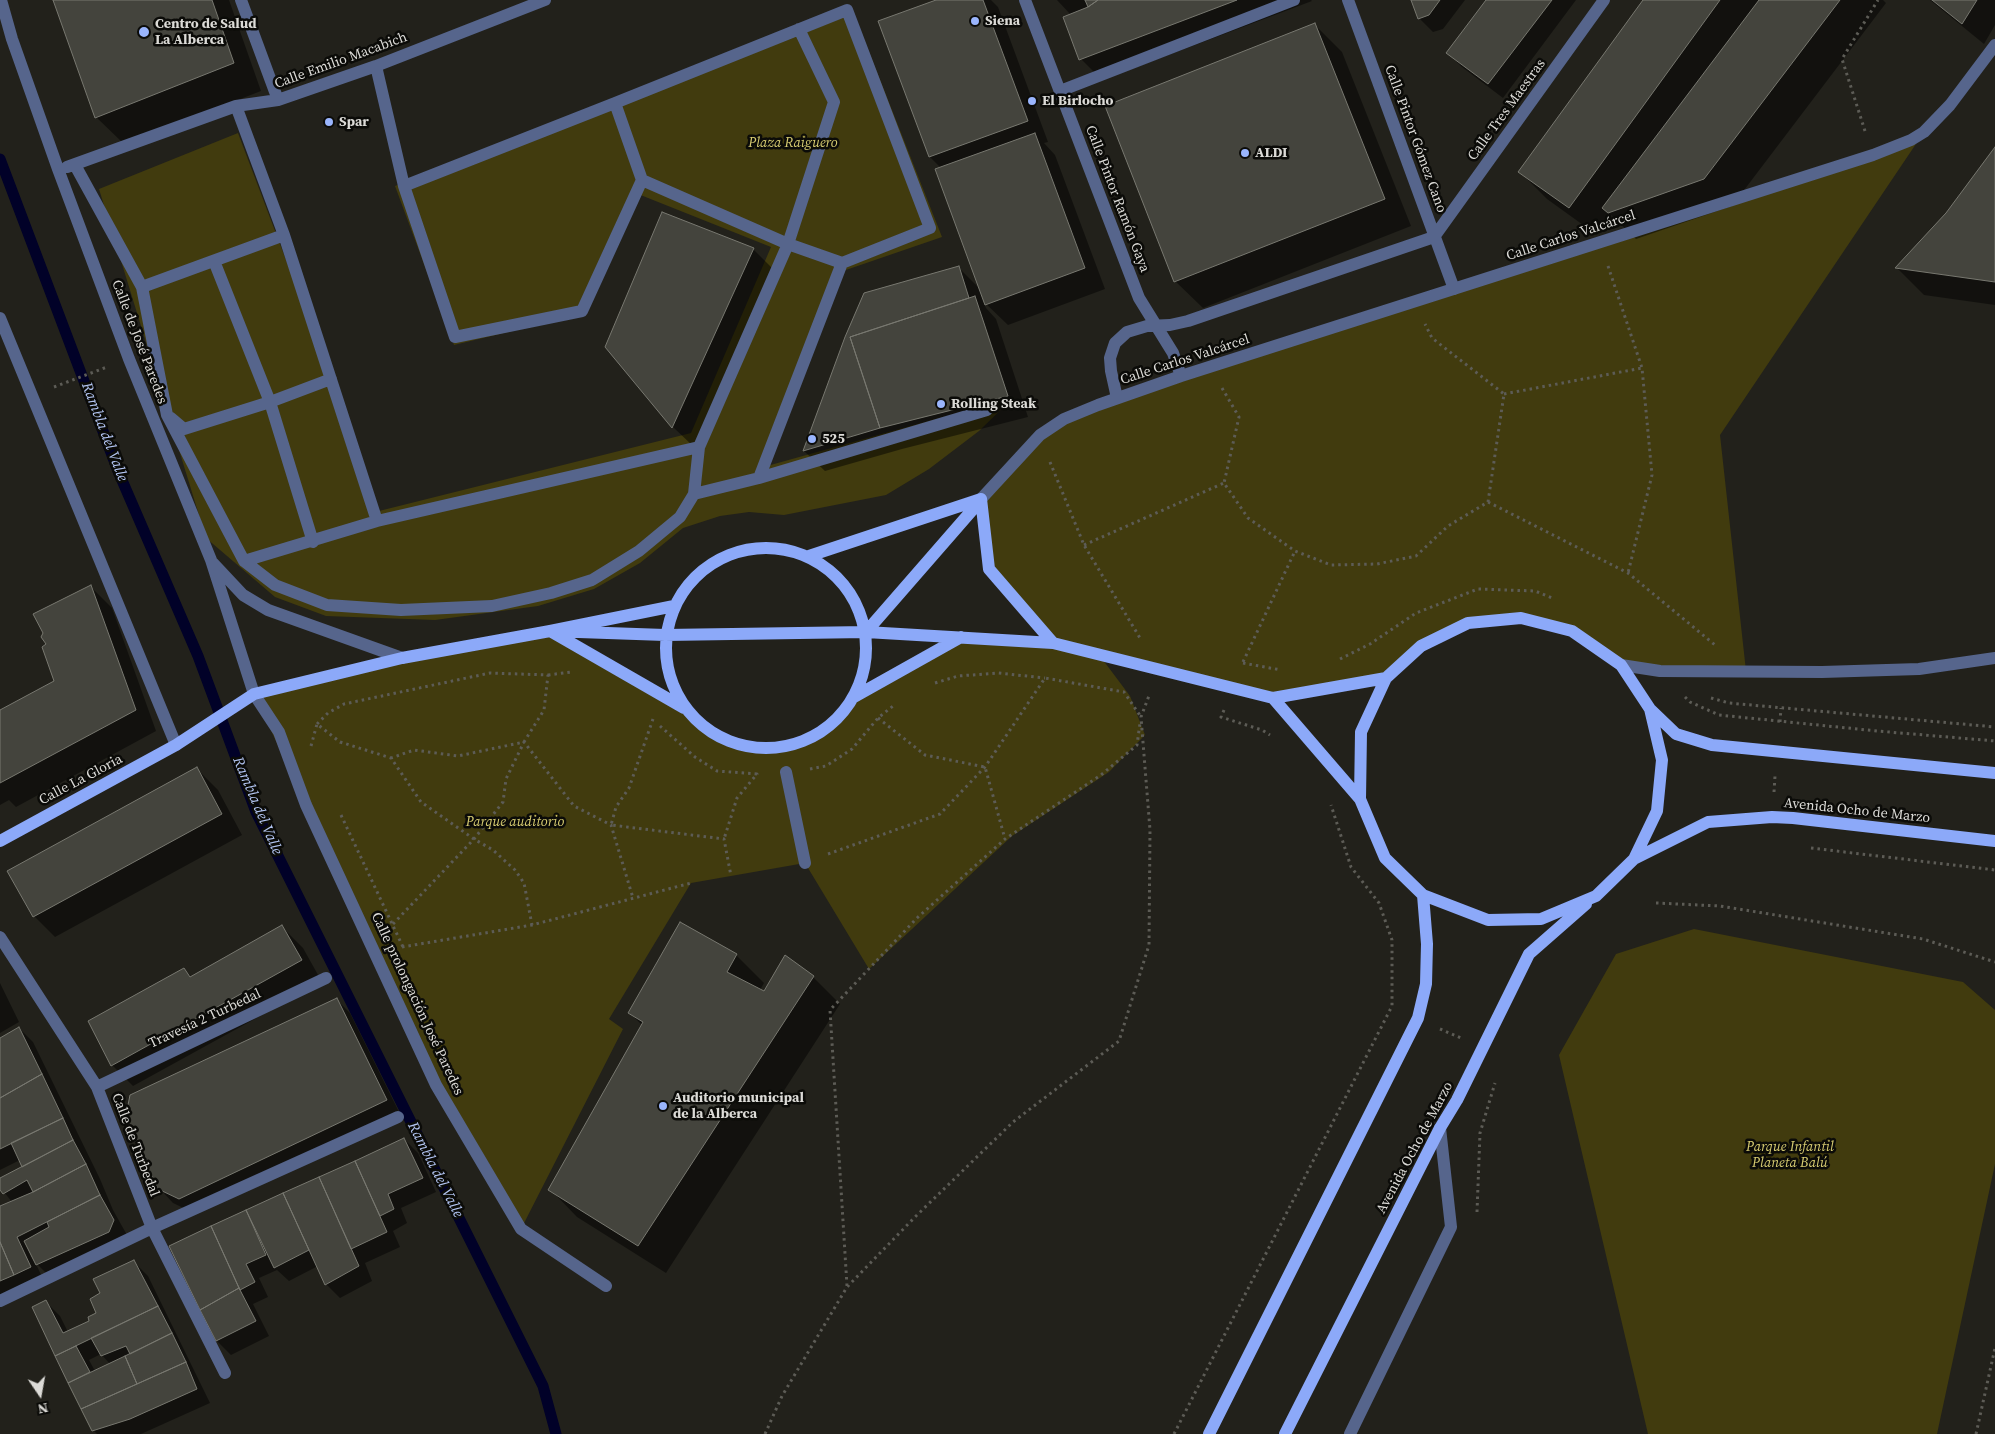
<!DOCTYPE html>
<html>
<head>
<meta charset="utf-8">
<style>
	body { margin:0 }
	#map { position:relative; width:1995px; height:1434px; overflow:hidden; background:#22211b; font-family:"Source Serif 4",serif }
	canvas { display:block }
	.north { position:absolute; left:15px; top:1369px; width:50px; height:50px; -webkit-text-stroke:4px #0b0b08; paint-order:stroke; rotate:168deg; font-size:14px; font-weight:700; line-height:20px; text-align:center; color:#dcdbd7 }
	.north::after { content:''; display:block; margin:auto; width:18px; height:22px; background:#dcdbd7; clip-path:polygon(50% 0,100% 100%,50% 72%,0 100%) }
</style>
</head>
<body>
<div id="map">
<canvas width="1995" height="1434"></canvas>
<div class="north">N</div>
</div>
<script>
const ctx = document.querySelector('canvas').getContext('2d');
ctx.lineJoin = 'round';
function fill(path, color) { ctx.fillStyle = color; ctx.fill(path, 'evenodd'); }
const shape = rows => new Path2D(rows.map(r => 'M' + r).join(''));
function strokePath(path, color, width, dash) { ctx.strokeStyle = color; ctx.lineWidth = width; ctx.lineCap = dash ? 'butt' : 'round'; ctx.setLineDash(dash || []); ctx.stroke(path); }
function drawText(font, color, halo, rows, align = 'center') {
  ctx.font = font + ' "Source Serif 4",serif'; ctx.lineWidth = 5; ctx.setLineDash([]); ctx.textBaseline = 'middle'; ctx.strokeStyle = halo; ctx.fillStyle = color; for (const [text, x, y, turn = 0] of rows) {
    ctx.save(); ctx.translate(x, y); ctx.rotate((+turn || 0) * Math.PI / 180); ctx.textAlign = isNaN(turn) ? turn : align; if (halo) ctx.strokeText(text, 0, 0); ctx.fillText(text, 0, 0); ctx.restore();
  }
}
fill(shape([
	[851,6,942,237,843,271,767,466,1014,397,979,431,929,469,886,495,784,515,749,512,720,516,683,528,640,563,594,589,538,606,435,620,326,616,275,597,206,538,99,189,238,133,331,379,379,511,691,433,771,247,638,194,583,314,454,345,395,186,799,29],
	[1924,132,1720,435,1746,671,1621,665,1572,631,1521,618,1468,623,1421,646,1386,678,1273,698,1100,656,1130,696,1145,735,1109,772,1012,836,869,969,805,863,691,883,609,1019,623,1029,521,1229,436,1085,254,694,550,631,685,709,710,732,743,746,767,749,802,742,832,724,854,697,961,637,1052,643,989,569,981,499,1064,419],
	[1694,929,1963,982,1995,1010,1995,1164,1937,1434,1648,1434,1559,1055,1616,954]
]), '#413b0e');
fill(shape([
	[55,0,229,0,261,91,124,144,96,117],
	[939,0,991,0,998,7,1048,142,1044,143,1055,155,1105,289,1008,325,983,301,986,308,996,319,1028,417,902,449,825,471,804,451,958,267,982,291,941,168,930,157,880,22],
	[1057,0,1311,0,1312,1,1102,80,1081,59,1071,15],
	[1412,0,1465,0,1443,29,1433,32,1419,18],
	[1487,0,1576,0,1503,98,1462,67,1448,53],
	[1645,0,1883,0,1886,3,1732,206,1636,239,1611,215,1597,235,1547,199,1520,172],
	[1930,0,1995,0,1995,25,1984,44],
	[1315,25,1342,52,1411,226,1203,308,1175,281],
	[1995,149,1995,305,1924,295,1897,268,1947,214],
	[753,249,774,270,694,447,673,427,606,347],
	[91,587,112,608,156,731,16,807,9,800,0,805,0,711,55,682,44,633],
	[197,769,218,790,242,835,55,937,34,916],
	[681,923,736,955,764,983,760,990,764,993,813,977,840,1004,666,1273,577,1217,550,1189,643,1026,630,1013],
	[282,927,303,948,322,982,133,1086,112,1065,184,970,192,977],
	[0,983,19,1022,0,1033],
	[336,999,350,1013,400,1114,194,1213,173,1203,159,1188],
	[19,1028,33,1042,100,1179,113,1210,127,1235,51,1278,35,1262,44,1281,0,1302,0,1207,12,1202,0,1187,0,1179,24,1168,20,1160,0,1170,0,1039],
	[404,1139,418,1153,436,1192,401,1208,407,1223,393,1231,400,1247,365,1263,372,1281,340,1298,326,1284,318,1266,289,1281,277,1270,259,1278,268,1297,253,1304,269,1336,231,1355,217,1341,171,1247],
	[134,1262,148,1276,210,1403,141,1434,97,1434,93,1430,34,1307,46,1302,60,1316,68,1332,90,1322,98,1314,102,1294],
	[101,1354,110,1364,95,1371,89,1360]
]), '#0007');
strokePath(shape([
	[0,159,118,471,198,656,256,812,543,1386,556,1434]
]), '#010128', 11);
const building = shape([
	[53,0,212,0,234,63,95,118,53,0],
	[936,0,983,0,1028,121,929,157,878,21,936,0],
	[1085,0,1098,0,1088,7,1085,0],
	[1098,0,1237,0,1079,60,1063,17,1088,7,1098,0],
	[1411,0,1440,0,1429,15,1418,19,1411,0],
	[1486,0,1552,0,1488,84,1446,53,1486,0],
	[1643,0,1720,0,1569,208,1518,172,1643,0],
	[1759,0,1840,0,1704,179,1608,213,1602,208,1759,0],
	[1932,0,1977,0,1962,24,1932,0],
	[1315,23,1385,199,1174,282,1105,106,1315,23],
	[1035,133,1085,268,985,305,935,169,1035,133],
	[1995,147,1995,282,1895,268,1946,213,1995,147],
	[662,212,754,248,672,428,605,347,662,212],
	[959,266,969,298,850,337,880,428,803,451,845,337,864,293,959,266],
	[975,296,1008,396,880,428,850,337,975,296],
	[91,585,136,710,0,783,0,710,54,681,42,647,46,644,41,637,43,633,33,614,91,585],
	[197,767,222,814,33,917,7,871,197,767],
	[680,922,737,954,727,972,764,991,785,955,814,976,638,1246,548,1190,643,1022,628,1013,680,922],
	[282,925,302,960,111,1066,88,1021,184,968,190,977,282,925],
	[337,998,387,1100,179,1199,158,1189,125,1120,130,1095,337,998],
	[19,1027,42,1074,0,1098,0,1038,19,1027],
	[42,1074,63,1118,0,1149,0,1098,42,1074],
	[63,1118,73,1140,22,1167,11,1143,63,1118],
	[404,1138,423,1178,388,1194,394,1209,380,1216,355,1161,404,1138],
	[73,1140,86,1164,33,1192,27,1180,3,1194,0,1190,0,1178,73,1140],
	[355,1161,387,1232,351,1249,319,1177,355,1161],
	[86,1164,100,1195,17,1237,31,1267,14,1275,0,1242,0,1206,33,1192,86,1164],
	[319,1177,359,1266,325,1285,283,1193,319,1177],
	[283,1193,309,1250,274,1268,246,1210,283,1193],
	[100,1195,114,1220,109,1232,36,1265,24,1241,49,1227,47,1222,100,1195],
	[246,1210,266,1255,246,1264,255,1282,240,1290,211,1226,246,1210],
	[211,1226,239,1288,200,1310,169,1246,211,1226],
	[0,1242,14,1275,0,1281,0,1242],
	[134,1260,158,1306,55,1356,32,1307,46,1300,63,1333,89,1321,88,1317,96,1313,90,1299,100,1293,93,1279,134,1260],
	[239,1288,256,1321,216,1341,200,1310,239,1288],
	[158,1306,172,1333,130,1354,126,1346,101,1356,91,1338,158,1306],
	[172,1333,186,1362,137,1384,125,1356,172,1333],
	[76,1346,90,1372,68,1383,55,1356,76,1346],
	[125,1356,137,1384,81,1409,68,1383,125,1356],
	[186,1362,197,1389,130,1419,92,1431,81,1409,186,1362]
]);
fill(building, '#44443d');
strokePath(building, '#787870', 1);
strokePath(shape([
	[1865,131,1842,59,1878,0],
	[1608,266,1642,368,1652,475,1628,573],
	[54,387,107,367],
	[1222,388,1239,417,1224,483,1248,518,1295,551,1331,565,1377,564,1416,556,1448,526,1488,502,1504,394,1432,338,1425,324],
	[1504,394,1642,368],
	[1050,462,1084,545,1140,638],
	[1488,502,1628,573,1715,645],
	[1084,545,1224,483],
	[1340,659,1370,644,1416,613,1478,589,1535,591,1552,598],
	[1243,662,1295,551],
	[1243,663,1281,670],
	[548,675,571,672],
	[935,683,958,676,998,673,1045,678],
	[1685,697,1690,702,1719,715,1877,731,1995,741],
	[1711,698,1729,703,1995,727],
	[1224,710,1221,717,1262,730,1270,735],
	[878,718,925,755,985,767,1005,839],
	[653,719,629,788,616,807,611,825,724,839,731,876],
	[1780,722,1781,708],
	[317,724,328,713,344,704,490,673,548,675,544,710,524,742,458,756,414,750,391,758],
	[660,726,695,757,717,771,757,774,737,798,724,839],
	[311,746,317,724,340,742,391,758,421,802,474,839,493,850,515,870,524,883,532,925],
	[810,769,826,766,852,749,878,718,893,706],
	[1774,792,1775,776],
	[341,815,403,947],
	[1811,848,1995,870],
	[828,854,940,814,985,767,1045,678,1124,692,1141,717],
	[1656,903,1720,906,1923,939,1995,962],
	[393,924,474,839,503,802,506,779,524,742,574,806,611,825,633,898],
	[402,947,532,925,691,883],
	[1440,1029,1461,1038],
	[1477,1212,1480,1133,1495,1083],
	[847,1286,830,1010,917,918,1005,839,1101,775,1137,745,1140,723],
	[765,1434,782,1396,847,1287,916,1216,1013,1122,1119,1041,1149,945,1150,830,1141,717,1150,693],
	[1174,1434,1392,1006,1392,940,1379,903,1351,867,1331,805],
	[1976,1434,1995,1348]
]), '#5d5c56', 3, [2.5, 4]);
strokePath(shape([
	[1,0,12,39,58,169,129,359,211,560,254,694,279,732,306,805,436,1085,521,1229,606,1286],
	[241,0,278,100],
	[1025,0,1139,298,1173,353,1181,376],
	[1348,0,1454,289],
	[799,29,834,102,788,244,699,447,694,494,759,478,842,263],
	[376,66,404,186,615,103,642,180,788,244,842,263,930,228,847,10,615,103],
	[1060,91,1294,0],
	[75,165,142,287,167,415,244,561,377,521,284,235,236,106],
	[67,167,236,106,278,100,376,66,545,0],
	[404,186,455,337,582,311,642,180],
	[214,261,270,402,313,542],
	[142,287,284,235],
	[0,318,176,745],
	[1117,398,1111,371,1110,358,1115,343,1127,332,1147,326,1170,325,1188,321,1434,237,1604,0],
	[171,418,184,429,270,402,331,379],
	[759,478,987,410],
	[981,499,1040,435,1064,419,1098,405,1181,376,1873,155,1911,140,1924,132,1950,105,1995,45],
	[377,521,699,447],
	[244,561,275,585,327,605,401,610,492,606,551,593,592,580,639,551,680,517,694,494],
	[213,563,243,595,268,610,402,658],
	[1621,665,1660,671,1822,672,1919,669,1995,658],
	[786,772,805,863],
	[0,937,97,1087,152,1228,225,1373],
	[97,1087,326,978],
	[0,1301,152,1228,398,1117],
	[1350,1434,1451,1227,1440,1128]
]), '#56658c', 12);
strokePath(shape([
	[981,499,989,569,1053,643],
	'666 648a100 100 0 1 1 200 0a100 100 0 1 1-200 0Z',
	[809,556,981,499],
	[550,631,665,635,866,632,1053,643,1273,698,1386,678],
	[552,632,684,708],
	[866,632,981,500],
	[854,697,961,637],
	[1273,698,1360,799,1385,858,1423,895,1488,920,1541,919,1596,896,1634,859,1657,811,1662,760,1650,709,1621,665,1572,631,1521,618,1468,623,1421,646,1386,678,1361,732,1360,799],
	[1650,709,1676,734,1712,745,1995,773],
	[0,841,176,745,254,694,402,658,550,631,674,606],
	[1634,859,1708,822,1772,817,1793,818,1995,841],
	[1209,1434,1418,1018,1426,984,1427,944,1423,895],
	[1285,1434,1440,1128,1457,1100,1529,954,1586,904]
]), '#8ca9f9', 12);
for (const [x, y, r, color] of [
	[975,21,5,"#9ab5fd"],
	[144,32,6,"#9ab5fd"],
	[1032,101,5,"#9ab5fd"],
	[329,122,5,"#9ab5fd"],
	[1245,153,5,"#9ab5fd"],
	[941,404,5,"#9ab5fd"],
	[812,439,5,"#9ab5fd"],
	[663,1106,5,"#9ab5fd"]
]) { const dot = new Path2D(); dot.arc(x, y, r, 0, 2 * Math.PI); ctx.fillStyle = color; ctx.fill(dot); strokePath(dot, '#0b0b08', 2); }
drawText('bold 14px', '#dcdbd7', '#0b0b08', [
	["Siena",985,21],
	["Centro de Salud",155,24],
	["La Alberca",155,40],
	["El Birlocho",1042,101],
	["Spar",339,122],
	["ALDI",1255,153],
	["Rolling Steak",951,404],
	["525",822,439],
	["Auditorio municipal",673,1098],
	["de la Alberca",673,1114]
], 'left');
drawText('14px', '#dcdbd7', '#0b0b08', [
	["Calle Emilio Macabich",341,61,-20],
	["Calle Tres Maestras",1507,110,-54],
	["Calle Pintor Gómez Cano",1415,139,70],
	["Calle Pintor Ramón Gaya",1117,199,69],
	["Calle Carlos Valcárcel",1571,236,-18],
	["Calle de José Paredes",139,342,69],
	["Calle Carlos Valcárcel",1185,360,-18],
	["Calle La Gloria",81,780,-28],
	["Avenida Ocho de Marzo",1857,811,6],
	["Calle prolongación José Paredes",417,1004,65],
	["Travesía 2 Turbedal",205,1019,-25],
	["Calle de Turbedal",135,1145,69],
	["Avenida Ocho de Marzo",1415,1148,-62]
]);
drawText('italic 14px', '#d7cc71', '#0b0b08', [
	["Plaza Raiguero",793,143],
	["Parque auditorio",515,822],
	["Parque Infantil",1790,1147],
	["Planeta Balú",1790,1163]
]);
drawText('italic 15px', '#b2c4f1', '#0b0b08', [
	["Rambla del Valle",104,432,69],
	["Rambla del Valle",257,806,67],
	["Rambla del Valle",435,1170,63]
]);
</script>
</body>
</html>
